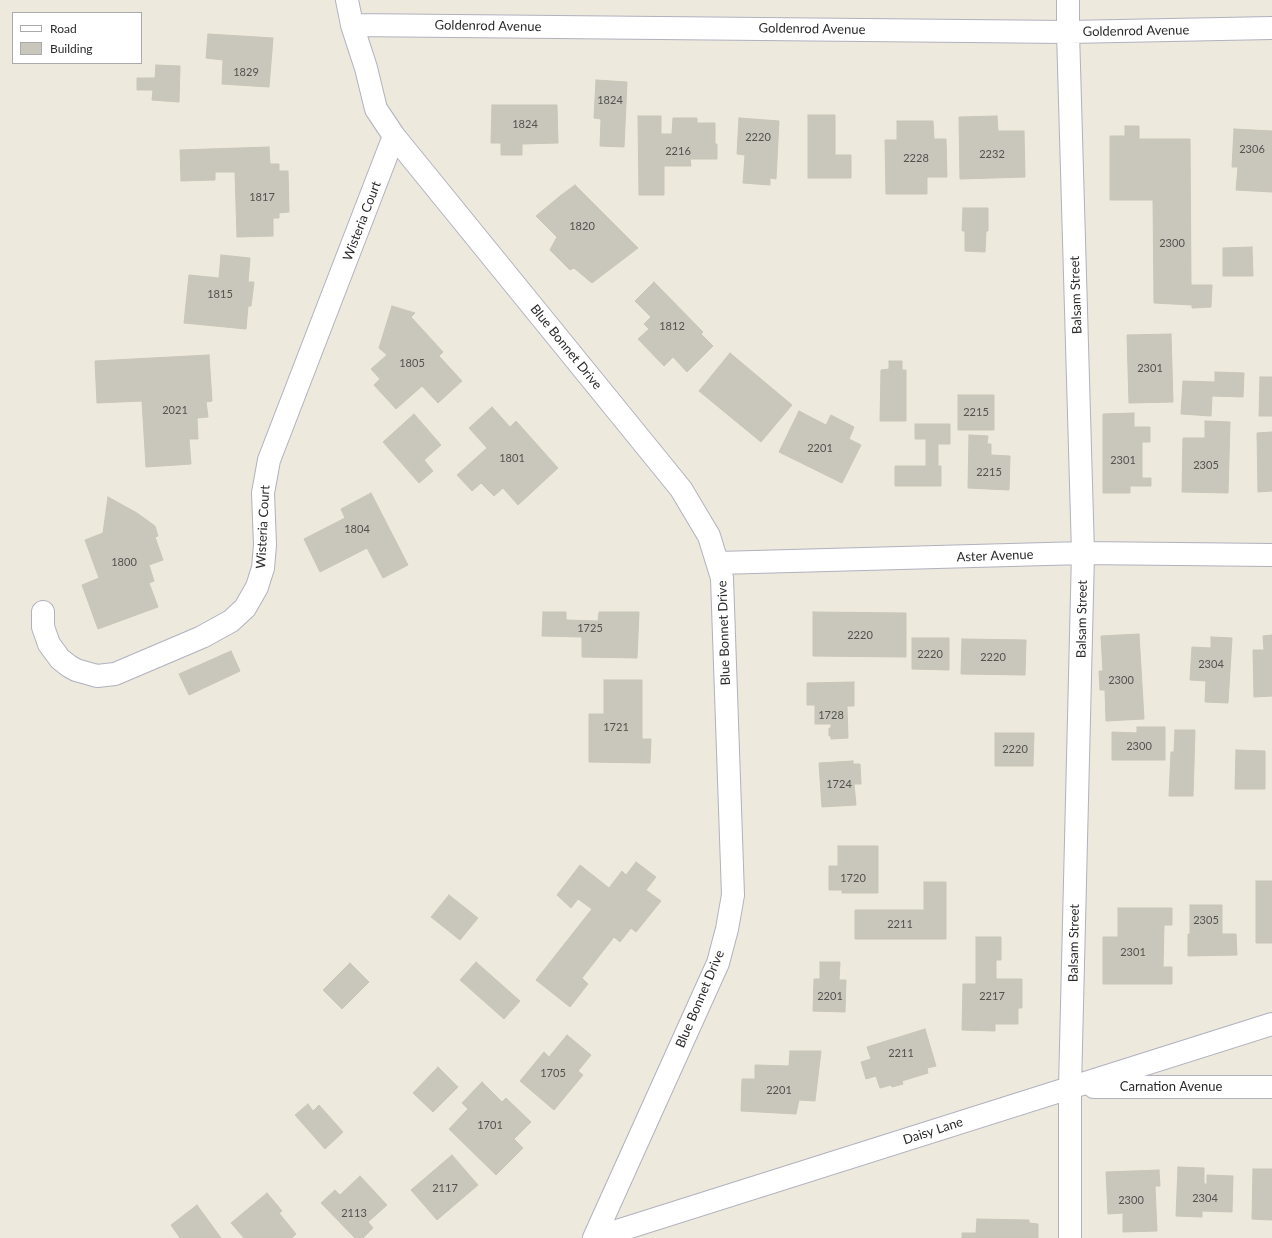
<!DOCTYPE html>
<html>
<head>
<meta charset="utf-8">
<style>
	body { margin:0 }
	#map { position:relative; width:1272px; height:1238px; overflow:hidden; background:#ede9dd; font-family:Lato,sans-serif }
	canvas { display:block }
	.legend { position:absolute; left:12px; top:12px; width:130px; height:52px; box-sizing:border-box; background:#fff; border:1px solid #aaa; margin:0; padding:5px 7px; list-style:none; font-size:12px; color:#2b2b2b }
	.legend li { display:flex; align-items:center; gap:8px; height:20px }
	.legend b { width:20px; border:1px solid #aaa }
</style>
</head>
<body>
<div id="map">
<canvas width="1272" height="1238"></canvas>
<ul class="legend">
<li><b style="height:5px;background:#fff"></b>Road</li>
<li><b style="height:11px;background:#c9c7bc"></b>Building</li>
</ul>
</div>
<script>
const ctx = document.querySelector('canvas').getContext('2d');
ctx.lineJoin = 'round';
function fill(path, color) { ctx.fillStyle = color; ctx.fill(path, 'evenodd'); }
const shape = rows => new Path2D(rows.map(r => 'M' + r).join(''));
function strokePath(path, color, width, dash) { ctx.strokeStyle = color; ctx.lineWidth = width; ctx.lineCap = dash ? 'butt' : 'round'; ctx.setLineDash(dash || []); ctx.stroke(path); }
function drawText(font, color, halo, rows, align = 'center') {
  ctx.font = font + ' Lato,sans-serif'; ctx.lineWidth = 4; ctx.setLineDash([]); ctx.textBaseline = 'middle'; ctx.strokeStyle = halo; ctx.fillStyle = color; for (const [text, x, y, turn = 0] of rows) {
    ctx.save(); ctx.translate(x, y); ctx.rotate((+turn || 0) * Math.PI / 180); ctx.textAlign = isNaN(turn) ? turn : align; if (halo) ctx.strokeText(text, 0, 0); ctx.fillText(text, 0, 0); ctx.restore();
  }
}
const building = shape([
	[208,34,273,38,269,87,222,84,223,60,206,58,208,34],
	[156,65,180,66,179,102,152,100,153,90,137,90,137,78,155,78,156,65],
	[596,80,627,82,624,147,600,146,601,119,594,118,596,80],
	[492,105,557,105,558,143,522,144,522,155,501,155,501,143,491,143,492,105],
	[808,115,835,115,835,155,851,155,851,178,808,178,808,115],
	[638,116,661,116,661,134,672,134,673,118,697,118,697,123,715,123,715,144,717,144,717,159,690,159,691,166,664,166,664,195,639,195,638,116],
	[997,116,998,131,1024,131,1025,177,960,179,959,117,997,116],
	[739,118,779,121,776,179,770,178,770,185,743,183,745,155,737,154,739,118],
	[897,121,933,121,934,139,946,139,947,177,927,177,927,194,886,194,885,140,897,140,897,121],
	[1125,126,1139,126,1139,139,1190,139,1191,285,1212,285,1211,307,1192,308,1192,305,1154,303,1153,200,1110,200,1110,136,1125,136,1125,126],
	[1234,129,1272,131,1272,192,1236,190,1238,167,1232,167,1234,129],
	[269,147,270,164,279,164,279,171,288,171,289,212,279,213,279,218,273,218,273,236,237,237,235,172,215,172,215,180,181,181,180,150,269,147],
	[575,185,638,248,592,283,574,268,570,270,550,250,557,237,536,216,560,196,575,185],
	[963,208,988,208,988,231,986,231,985,252,965,251,965,231,962,231,963,208],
	[1252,247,1253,276,1223,276,1223,248,1252,247],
	[221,255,250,258,248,282,254,282,251,306,248,306,246,329,184,323,189,275,219,278,221,255],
	[654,282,703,332,701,334,713,346,687,372,673,357,664,366,638,339,649,329,644,324,651,317,635,301,654,282],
	[392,306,415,313,411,317,443,352,439,356,462,381,438,403,422,386,396,409,374,385,380,379,371,369,387,355,379,348,392,306],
	[1171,334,1173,402,1129,403,1127,335,1171,334],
	[730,353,792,405,761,442,699,391,730,353],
	[209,355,212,401,206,402,208,417,197,418,198,439,189,439,191,464,146,467,142,401,97,403,95,361,209,355],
	[889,361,902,361,902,370,906,370,906,421,880,421,881,370,889,369,889,361],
	[1215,372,1244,373,1243,397,1212,396,1211,416,1181,414,1183,381,1215,382,1215,372],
	[1260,377,1272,377,1272,416,1259,416,1260,377],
	[958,395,994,395,994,430,958,430,958,395],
	[492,407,510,427,516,421,558,468,518,505,503,488,494,496,481,483,472,491,457,475,487,448,469,428,492,407],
	[799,411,826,425,831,415,854,427,849,439,861,445,842,483,779,452,799,411],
	[1134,413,1134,427,1150,427,1150,442,1142,442,1142,478,1151,478,1151,486,1130,486,1130,493,1103,493,1103,414,1134,413],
	[414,414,441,445,424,460,433,471,419,483,383,442,414,414],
	[1205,421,1230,422,1228,493,1182,492,1183,438,1205,438,1205,421],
	[915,424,950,424,950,444,938,444,938,466,941,466,941,486,895,486,895,466,926,466,926,439,915,439,915,424],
	[1272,432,1272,491,1258,492,1257,433,1272,432],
	[969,435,988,436,987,444,991,444,991,455,1010,456,1009,490,968,488,969,435],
	[371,493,408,565,383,578,367,548,320,572,304,539,345,518,341,509,371,493],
	[108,497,137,513,155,526,158,536,155,537,163,560,149,565,154,581,149,583,158,607,98,629,82,585,99,578,85,540,103,533,108,497],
	[543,612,566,612,566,620,598,621,599,612,639,612,637,658,582,657,582,637,542,636,543,612],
	[813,612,906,613,906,657,813,656,813,612],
	[1139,634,1144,719,1106,721,1105,690,1100,690,1099,671,1103,671,1101,636,1139,634],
	[1272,635,1272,696,1254,697,1253,650,1264,650,1263,636,1272,635],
	[1211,637,1232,638,1228,703,1205,702,1206,681,1190,680,1192,647,1211,648,1211,637],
	[912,638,949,638,949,670,912,669,912,638],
	[962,639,1026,640,1025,675,961,674,962,639],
	[231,651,240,671,189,695,179,674,231,651],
	[604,680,642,680,642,739,651,739,650,763,589,762,589,714,604,714,604,680],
	[854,682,854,706,847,706,848,738,831,739,831,736,829,736,829,728,831,728,831,724,815,724,815,705,807,705,807,683,854,682],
	[1137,727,1165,727,1165,760,1112,760,1112,732,1137,733,1137,727],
	[1175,730,1195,730,1193,796,1169,796,1171,752,1174,752,1175,730],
	[995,733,1034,733,1033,766,995,766,995,733],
	[1236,750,1265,751,1265,789,1235,789,1236,750],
	[853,761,853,764,860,764,861,784,854,784,856,805,822,807,819,763,853,761],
	[838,846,878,846,878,893,842,893,842,890,829,890,829,866,838,866,838,846],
	[636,862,656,877,646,890,661,901,636,932,631,928,620,942,614,937,582,978,588,984,570,1007,536,980,592,909,578,899,571,908,557,895,580,865,609,888,622,871,626,875,636,862],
	[1256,881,1272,881,1272,943,1256,943,1256,881],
	[924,882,946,882,946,939,855,939,855,910,924,910,924,882],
	[449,895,478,918,460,940,431,917,449,895],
	[1190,905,1222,905,1222,934,1236,934,1237,955,1188,956,1188,934,1190,934,1190,905],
	[1118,908,1172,908,1172,925,1164,925,1163,967,1172,967,1172,984,1103,984,1103,937,1118,937,1118,908],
	[976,937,1001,937,1001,960,996,960,996,979,1022,979,1022,1008,1018,1008,1018,1024,995,1024,995,1031,962,1030,963,984,976,984,976,937],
	[476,962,520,1001,504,1019,460,980,476,962],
	[820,962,840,962,839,980,846,980,845,1012,813,1011,814,979,820,979,820,962],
	[350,963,369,982,342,1009,323,990,350,963],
	[925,1029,936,1066,927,1068,928,1073,902,1081,903,1084,892,1087,891,1085,880,1088,876,1076,866,1079,861,1062,871,1059,867,1047,925,1029],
	[567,1035,591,1055,578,1071,583,1075,554,1110,520,1081,544,1052,549,1057,567,1035],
	[790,1051,821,1051,815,1101,799,1100,796,1114,741,1111,742,1079,755,1079,755,1065,789,1066,790,1051],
	[438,1067,458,1087,433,1112,413,1093,438,1067],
	[482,1082,502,1102,506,1098,531,1122,514,1139,523,1148,496,1175,449,1129,468,1109,462,1103,482,1082],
	[308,1104,313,1111,319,1105,343,1132,325,1149,295,1115,308,1104],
	[452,1155,478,1185,437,1220,411,1190,452,1155],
	[1178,1167,1204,1168,1204,1184,1207,1184,1207,1175,1233,1176,1232,1212,1202,1211,1202,1217,1176,1216,1178,1167],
	[1253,1169,1272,1169,1272,1220,1252,1219,1253,1169],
	[1159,1170,1160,1186,1155,1186,1157,1231,1123,1232,1123,1213,1108,1214,1106,1172,1159,1170],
	[360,1176,387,1205,368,1222,373,1228,363,1238,355,1238,321,1203,335,1190,340,1195,360,1176],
	[267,1193,282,1211,279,1213,296,1234,292,1238,244,1238,231,1223,267,1193],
	[197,1205,221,1238,180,1238,171,1225,197,1205],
	[977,1219,1029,1220,1029,1223,1038,1224,1038,1238,962,1238,962,1233,976,1233,977,1219]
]);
fill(building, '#c9c7bc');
strokePath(building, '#c9c5b7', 1);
const minor = shape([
	[347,0,352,25,366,68,376,109,394,136,681,489,709,536,722,578,733,895,727,929,718,963,594,1238],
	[1068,0,1068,32,1083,553,1070,1087,1070,1238],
	[352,25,1068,32,1272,28],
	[718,563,1083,553,1272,555],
	[43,612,43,627,49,644,60,659,69,666,76,670,97,676,115,674,122,671,202,637,231,621,245,608,257,587,263,568,265,545,263,493,269,460,394,136],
	[1094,1087,1272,1087],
	[595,1238,1272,1024]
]);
strokePath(minor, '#b1b1bf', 24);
strokePath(minor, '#fff', 22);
drawText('11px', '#52524f', null, [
	["1829",246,72],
	["1824",610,100],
	["1824",525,124],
	["2220",758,137],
	["2306",1252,149],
	["2216",678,151],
	["2232",992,154],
	["2228",916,158],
	["1817",262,197],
	["1820",582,226],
	["2300",1172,243],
	["1815",220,294],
	["1812",672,326],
	["1805",412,363],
	["2301",1150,368],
	["2021",175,410],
	["2215",976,412],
	["2201",820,448],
	["1801",512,458],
	["2301",1123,460],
	["2305",1206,465],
	["2215",989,472],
	["1804",357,529],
	["1800",124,562],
	["1725",590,628],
	["2220",860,635],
	["2220",930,654],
	["2220",993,657],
	["2304",1211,664],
	["2300",1121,680],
	["1728",831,715],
	["1721",616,727],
	["2300",1139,746],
	["2220",1015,749],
	["1724",839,784],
	["1720",853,878],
	["2305",1206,920],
	["2211",900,924],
	["2301",1133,952],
	["2201",830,996],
	["2217",992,996],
	["2211",901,1053],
	["1705",553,1073],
	["2201",779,1090],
	["1701",490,1125],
	["2117",445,1188],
	["2304",1205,1198],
	["2300",1131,1200],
	["2113",354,1213]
]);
drawText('13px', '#2b2b2b', '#fff', [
	["Goldenrod Avenue",488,26,1],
	["Goldenrod Avenue",812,29,1],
	["Goldenrod Avenue",1136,31,-1],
	["Wisteria Court",362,221,-69],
	["Balsam Street",1076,295,-92],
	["Blue Bonnet Drive",566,347,51],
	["Wisteria Court",263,527,-87],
	["Aster Avenue",995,556,-2],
	["Balsam Street",1082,619,-89],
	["Blue Bonnet Drive",724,633,-92],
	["Balsam Street",1074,943,-89],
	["Blue Bonnet Drive",700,999,-67],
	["Carnation Avenue",1171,1087],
	["Daisy Lane",933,1131,-18]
]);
</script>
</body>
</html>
